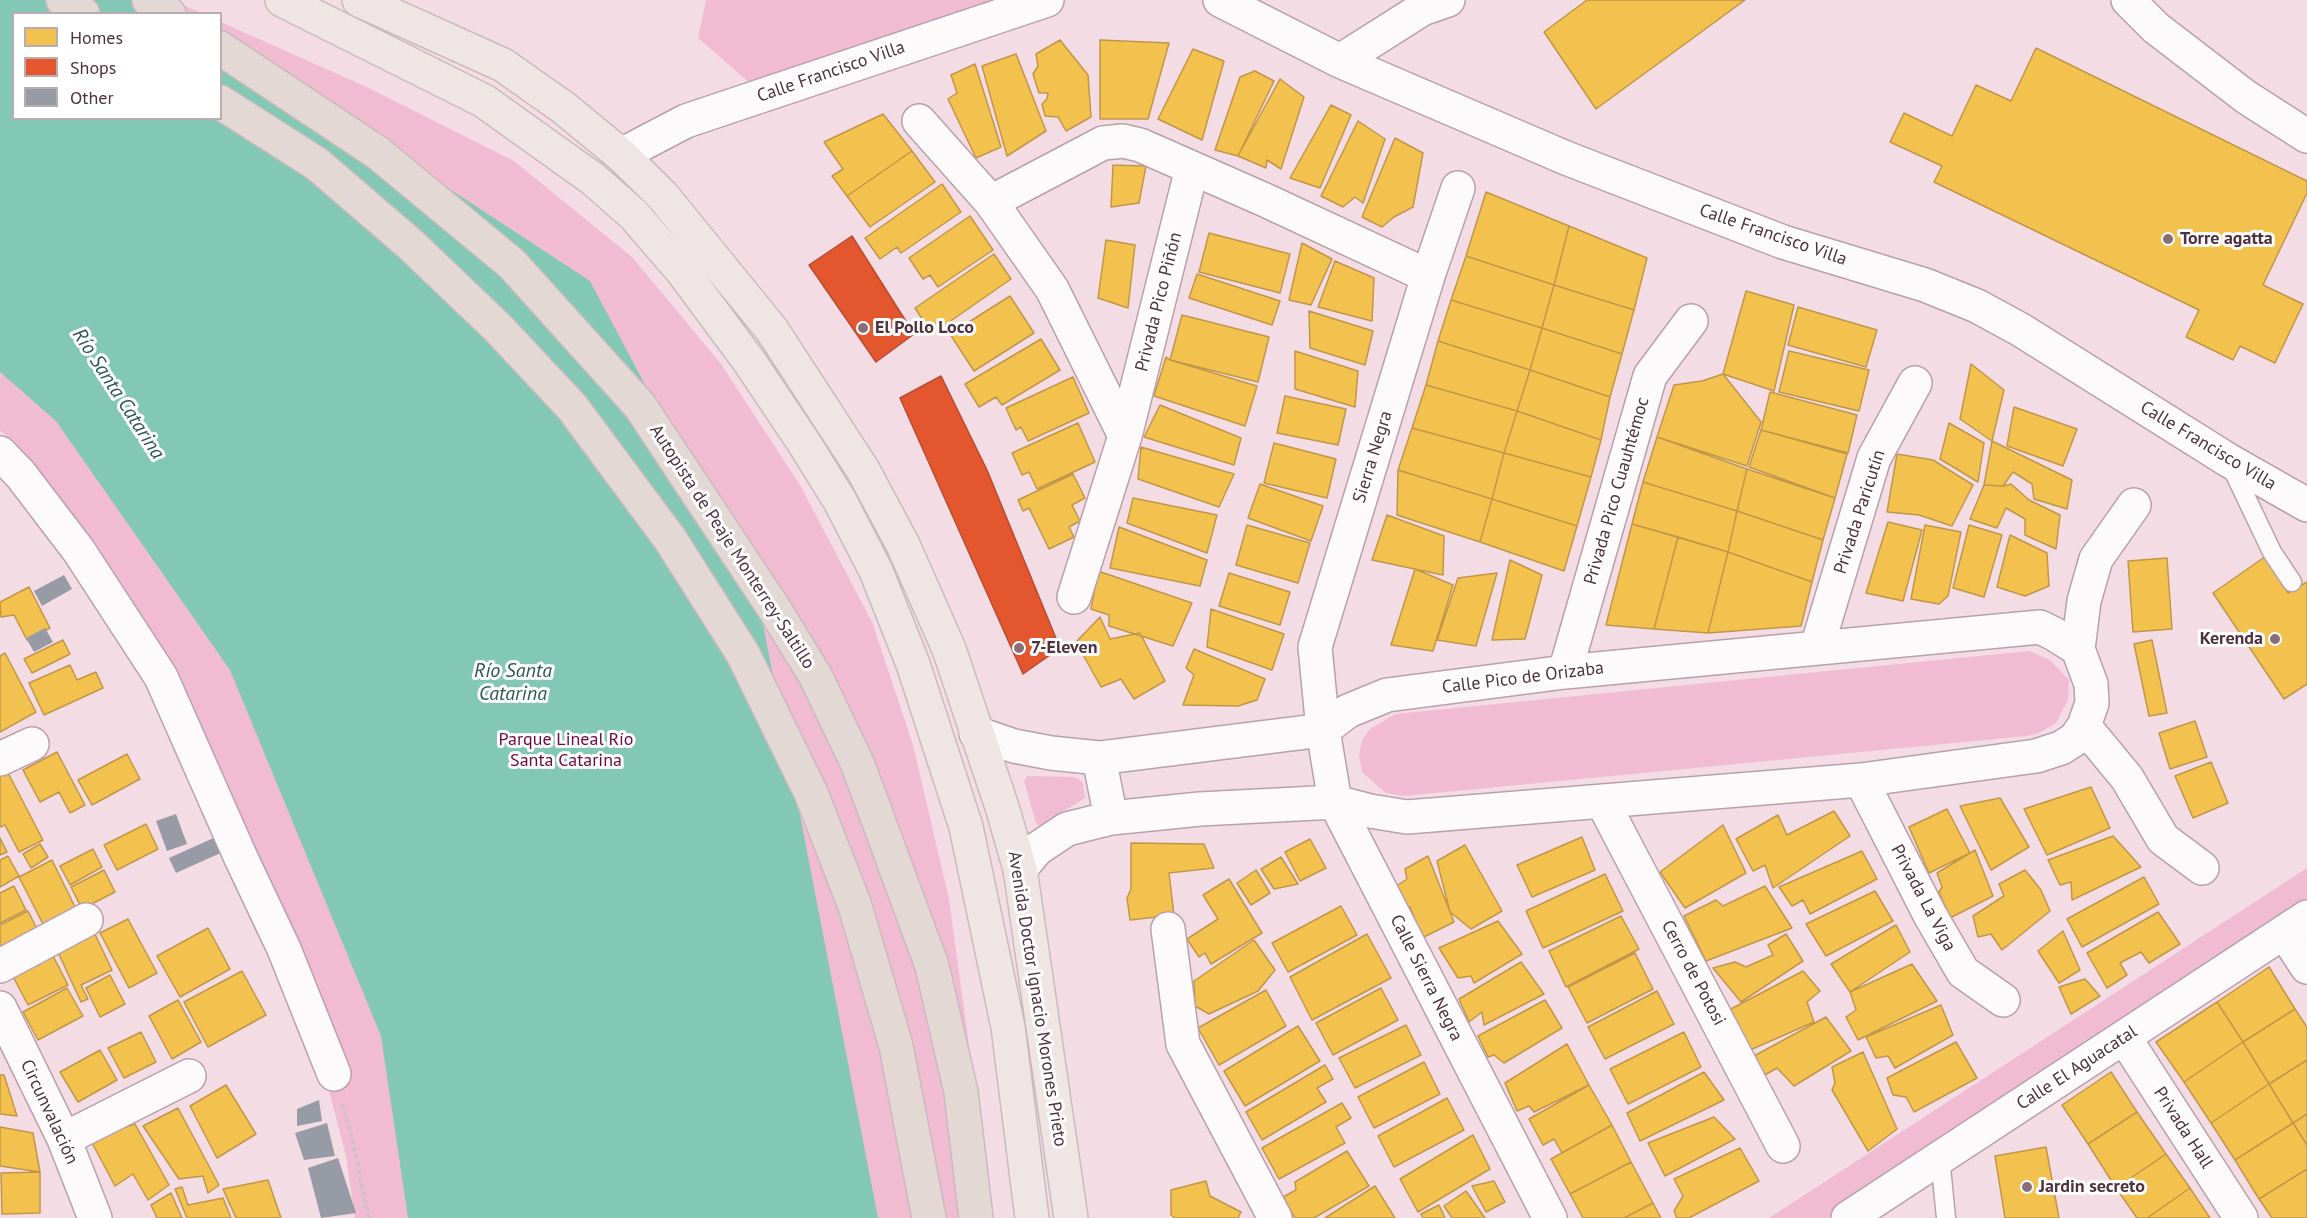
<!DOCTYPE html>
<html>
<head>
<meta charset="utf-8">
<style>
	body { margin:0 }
	#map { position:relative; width:2307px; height:1218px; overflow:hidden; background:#f4dce5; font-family:"PT Sans",sans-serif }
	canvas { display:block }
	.legend { position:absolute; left:12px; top:12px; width:210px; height:108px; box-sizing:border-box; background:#fff; border:2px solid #b9adb2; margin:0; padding:8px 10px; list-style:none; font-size:18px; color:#4f323e }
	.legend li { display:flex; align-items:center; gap:12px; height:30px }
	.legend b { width:30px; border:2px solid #b9adb2 }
</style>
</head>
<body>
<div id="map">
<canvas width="2307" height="1218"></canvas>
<ul class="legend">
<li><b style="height:16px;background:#f2c14e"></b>Homes</li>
<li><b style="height:16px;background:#e4572e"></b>Shops</li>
<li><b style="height:16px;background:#969ba6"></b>Other</li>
</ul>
</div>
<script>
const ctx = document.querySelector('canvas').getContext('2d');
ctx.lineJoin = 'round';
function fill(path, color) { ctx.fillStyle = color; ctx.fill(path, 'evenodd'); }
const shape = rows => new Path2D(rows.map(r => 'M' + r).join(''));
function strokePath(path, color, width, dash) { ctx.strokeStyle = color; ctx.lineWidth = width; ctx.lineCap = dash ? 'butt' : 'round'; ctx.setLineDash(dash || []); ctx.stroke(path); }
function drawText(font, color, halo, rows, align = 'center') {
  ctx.font = font + ' "PT Sans",sans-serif'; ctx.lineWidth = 6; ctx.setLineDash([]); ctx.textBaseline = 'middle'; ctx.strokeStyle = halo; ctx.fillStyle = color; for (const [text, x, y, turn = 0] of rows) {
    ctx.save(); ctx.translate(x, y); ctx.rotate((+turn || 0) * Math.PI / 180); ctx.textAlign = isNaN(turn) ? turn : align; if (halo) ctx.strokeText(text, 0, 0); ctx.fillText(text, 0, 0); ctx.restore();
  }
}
fill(shape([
	[0,0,172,0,201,13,14,14,14,118,220,118,221,22,371,89,514,161,632,257,721,364,800,485,872,622,913,745,949,899,968,1038,986,1218,355,1218,346,1156,327,1083,297,993,60,501,15,442,0,431],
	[706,0,1008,0,751,84,698,38],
	[2029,651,2050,660,2069,680,2068,700,2056,723,2039,733,2027,736,1404,796,1386,793,1373,782,1362,772,1359,755,1362,740,1370,729,1395,714],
	[1027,776,1073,777,1079,779,1083,784,1085,798,1042,825,1038,825,1036,823,1024,781],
	[2307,868,2307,907,1828,1218,1769,1218]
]), '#f1bcd2');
fill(shape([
	[0,0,162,0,182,13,14,14,14,118,220,118,221,39,590,281,758,598,878,1218,408,1218,381,1036,230,670,56,421,0,372]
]), '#82c8b5');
const homes = shape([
	[1587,0,1745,0,1596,109,1544,32,1587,0],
	[1060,40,1088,75,1091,117,1066,131,1058,117,1045,116,1042,104,1047,99,1048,93,1039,93,1033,74,1038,66,1036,54,1060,40],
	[1100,40,1169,43,1148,119,1100,119,1100,40],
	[2036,48,2307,181,2307,193,2263,285,2303,304,2275,363,2240,346,2233,360,2186,337,2199,310,1934,182,1942,166,1890,142,1904,113,1952,136,1976,85,2011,101,2036,48],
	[1193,49,1224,61,1202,140,1158,119,1193,49],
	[1016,54,1046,131,1007,156,982,66,1016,54],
	[975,64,1001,147,976,158,948,99,957,93,951,75,975,64],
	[1255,71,1274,81,1238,156,1215,150,1240,77,1255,71],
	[1280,79,1304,97,1281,169,1267,160,1266,168,1238,156,1280,79],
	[1331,105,1351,115,1320,188,1290,178,1331,105],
	[883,114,912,151,847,196,832,176,843,169,824,142,883,114],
	[1358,121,1385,139,1363,203,1355,197,1343,207,1321,196,1358,121],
	[1395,138,1423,153,1413,207,1394,217,1382,227,1362,217,1395,138],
	[912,151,935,182,870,227,847,196,912,151],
	[1113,165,1146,166,1139,203,1111,207,1113,165],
	[942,184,961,212,901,253,897,247,880,259,865,238,942,184],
	[1486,192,1569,226,1554,285,1466,256,1486,192],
	[970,216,993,250,938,287,930,275,923,279,909,258,970,216],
	[1569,226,1647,258,1634,310,1554,285,1569,226],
	[1209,233,1290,254,1280,293,1199,272,1209,233],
	[1106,240,1135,245,1128,308,1098,298,1106,240],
	[1302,243,1332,259,1311,305,1289,300,1302,243],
	[994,254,1011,279,932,334,915,308,994,254],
	[1466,256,1554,285,1542,328,1451,300,1466,256],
	[1335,261,1374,278,1372,321,1318,307,1335,261],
	[1197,274,1280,301,1272,325,1189,298,1197,274],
	[1554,285,1634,310,1622,354,1542,328,1554,285],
	[1746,291,1794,305,1774,391,1723,374,1746,291],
	[1010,296,1034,333,974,371,950,334,1010,296],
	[1451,300,1542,328,1530,370,1438,341,1451,300],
	[1798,307,1877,330,1866,367,1788,345,1798,307],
	[1309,311,1373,331,1365,365,1310,348,1309,311],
	[1182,315,1269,337,1258,382,1170,360,1182,315],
	[1542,328,1622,354,1610,397,1530,370,1542,328],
	[1041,339,1060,370,1002,405,996,397,979,407,965,384,1041,339],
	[1438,341,1530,370,1517,411,1426,385,1438,341],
	[1295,351,1358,371,1355,407,1295,389,1295,351],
	[1789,351,1869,370,1859,411,1779,392,1789,351],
	[1166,357,1170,360,1257,386,1245,426,1154,396,1166,357],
	[1971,364,2004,390,1992,441,1960,419,1971,364],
	[1530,370,1610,397,1601,440,1517,411,1530,370],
	[1723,374,1761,422,1747,466,1657,437,1674,385,1702,381,1723,374],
	[1073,377,1089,413,1028,441,1021,427,1016,430,1006,408,1073,377],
	[1426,385,1517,411,1504,453,1412,428,1426,385],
	[1770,392,1857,415,1848,453,1761,430,1770,392],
	[1285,396,1346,409,1338,445,1277,433,1285,396],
	[1160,405,1241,438,1234,465,1144,437,1160,405],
	[2014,407,2077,429,2063,466,2007,446,2014,407],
	[1517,411,1601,440,1591,477,1504,453,1517,411],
	[1078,423,1095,462,1037,489,1029,472,1022,475,1012,453,1078,423],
	[1949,423,1984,443,1978,482,1940,459,1949,423],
	[1412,428,1504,453,1492,499,1398,470,1412,428],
	[1761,430,1847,454,1835,498,1749,467,1761,430],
	[1657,437,1747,469,1737,511,1643,482,1657,437],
	[1992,441,2072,480,2067,509,2034,499,2032,484,2013,472,2003,486,1984,485,1992,441],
	[1274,443,1336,459,1327,498,1264,483,1274,443],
	[1141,447,1234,474,1219,507,1138,479,1141,447],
	[1504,453,1591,477,1577,526,1492,499,1504,453],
	[1897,454,1933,460,1973,485,1952,526,1919,515,1887,512,1897,454],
	[1747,469,1835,498,1823,540,1737,511,1747,469],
	[1398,470,1492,499,1480,542,1397,515,1398,470],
	[1073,474,1085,498,1072,505,1080,521,1069,527,1074,537,1049,549,1029,508,1023,511,1018,500,1073,474],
	[1643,482,1737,511,1728,552,1632,524,1643,482],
	[1260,484,1323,506,1311,541,1248,518,1260,484],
	[2011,484,2029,500,2060,515,2056,549,2025,535,2025,519,2006,508,1997,528,1970,519,1984,485,2003,486,2011,484],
	[1133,498,1217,515,1207,553,1127,523,1133,498],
	[1492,499,1577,526,1564,571,1480,542,1492,499],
	[1737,511,1823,540,1812,582,1728,552,1737,511],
	[1387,515,1444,536,1443,575,1372,560,1387,515],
	[1888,522,1922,530,1903,601,1866,593,1888,522],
	[1632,524,1678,537,1654,629,1606,625,1632,524],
	[1247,525,1310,543,1298,583,1236,565,1247,525],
	[1925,525,1961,532,1948,596,1939,604,1911,599,1925,525],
	[1969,525,2002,535,1984,597,1953,588,1969,525],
	[1119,527,1207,560,1200,586,1110,568,1119,527],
	[2010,535,2047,553,2049,586,2025,596,1997,587,2010,535],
	[1678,537,1728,552,1708,633,1654,629,1678,537],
	[1728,552,1812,582,1801,626,1708,633,1728,552],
	[2266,556,2288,593,2307,582,2307,684,2284,699,2213,593,2266,556],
	[2167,558,2172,629,2133,632,2128,561,2167,558],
	[1510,560,1542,575,1525,639,1492,640,1510,560],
	[1415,569,1453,585,1433,651,1391,645,1415,569],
	[1098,571,1192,603,1173,646,1109,626,1109,615,1091,609,1098,571],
	[1229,573,1290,592,1280,625,1219,606,1229,573],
	[1497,573,1476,646,1437,640,1458,578,1497,573],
	[29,587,50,628,27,640,14,615,1,617,0,602,29,587],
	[1211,609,1284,634,1272,670,1207,647,1211,609],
	[1100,617,1110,639,1140,633,1165,681,1134,699,1121,679,1101,687,1076,642,1100,617],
	[63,640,70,654,32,673,24,659,63,640],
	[2152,640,2167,713,2149,716,2134,644,2152,640],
	[1194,649,1265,679,1257,700,1238,706,1183,705,1194,675,1186,668,1194,649],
	[5,653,36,712,0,732,0,656,5,653],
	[70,665,77,680,96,672,103,688,44,715,29,683,70,665],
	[2195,721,2207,757,2170,769,2159,733,2195,721],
	[57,752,85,805,70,813,59,792,40,802,23,770,57,752],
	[127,754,140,779,92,805,78,780,127,754],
	[2211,762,2228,803,2193,818,2175,776,2211,762],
	[7,771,43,840,19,852,5,825,0,827,0,775,7,771],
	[2091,787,2110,828,2047,855,2024,809,2091,787],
	[2000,798,2029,847,1991,870,1960,806,2000,798],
	[1947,809,1970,853,1929,873,1909,827,1947,809],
	[1834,811,1850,836,1773,888,1765,865,1753,871,1736,839,1778,815,1787,835,1834,811],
	[146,824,158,849,117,870,104,845,146,824],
	[1723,825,1746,873,1685,908,1660,872,1723,825],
	[2113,836,2141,867,2072,900,2071,882,2060,885,2048,860,2113,836],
	[1582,837,1595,870,1532,897,1517,865,1582,837],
	[0,838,7,852,0,855,0,838],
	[1310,839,1326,868,1300,881,1285,852,1310,839],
	[1131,843,1204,844,1214,868,1169,873,1174,915,1130,920,1127,898,1131,889,1131,843],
	[40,844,48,857,31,868,23,854,40,844],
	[1465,845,1502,911,1471,929,1450,912,1437,861,1465,845],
	[93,849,102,867,70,885,60,866,93,849],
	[1975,850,1993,896,1950,918,1939,892,1942,887,1937,873,1975,850],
	[1862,851,1877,879,1810,914,1803,900,1792,906,1779,887,1862,851],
	[8,856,19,876,0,887,0,860,8,856],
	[1428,856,1454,922,1422,938,1410,907,1402,908,1392,889,1407,879,1405,869,1428,856],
	[1281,857,1298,884,1274,889,1261,869,1281,857],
	[52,860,76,909,44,926,19,877,52,860],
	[104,870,115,892,82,909,71,887,104,870],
	[1256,870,1270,893,1251,905,1237,883,1256,870],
	[2025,870,2041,890,2050,911,2002,950,1991,934,1978,937,1973,916,2004,896,1999,884,2025,870],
	[1605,874,1623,911,1543,948,1526,911,1605,874],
	[2144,877,2159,904,2082,947,2067,919,2144,877],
	[1229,879,1262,933,1211,964,1205,953,1199,957,1187,939,1218,919,1203,895,1229,879],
	[14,886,26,910,0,923,0,893,14,886],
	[1765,886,1792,928,1706,961,1684,916,1716,900,1723,906,1765,886],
	[1875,891,1893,921,1826,956,1806,924,1875,891],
	[1341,906,1357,935,1288,972,1272,943,1341,906],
	[28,911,37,929,0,947,0,925,28,911],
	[2158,912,2180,944,2149,963,2141,952,2120,963,2127,975,2107,988,2087,953,2158,912],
	[1621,916,1639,949,1566,987,1549,951,1621,916],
	[128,919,157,973,129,988,100,933,128,919],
	[1498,921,1522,954,1474,983,1471,976,1458,978,1439,948,1498,921],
	[1896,925,1910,952,1850,992,1831,964,1896,925],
	[208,928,230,969,180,997,157,956,208,928],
	[93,930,112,970,81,985,88,999,81,1002,56,948,93,930],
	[2063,931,2080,970,2059,983,2038,951,2063,931],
	[1367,934,1391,978,1312,1020,1290,977,1367,934],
	[1786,934,1803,961,1741,1002,1713,968,1735,962,1746,967,1773,955,1768,945,1786,934],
	[1254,940,1275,970,1258,991,1209,1014,1195,1006,1194,981,1254,940],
	[49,948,68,985,28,1005,9,969,49,948],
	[1635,953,1653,989,1587,1023,1568,987,1635,953],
	[1521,962,1544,994,1484,1025,1482,1012,1469,1022,1459,999,1521,962],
	[1912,964,1937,1001,1858,1040,1846,1017,1856,1010,1850,992,1912,964],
	[2269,967,2295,1009,2243,1042,2217,1002,2269,967],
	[242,971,266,1015,208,1047,184,1002,242,971],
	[1803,971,1820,991,1807,1002,1814,1022,1750,1050,1729,1010,1803,971],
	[110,975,125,1004,100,1017,86,988,110,975],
	[2085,979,2100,996,2071,1014,2059,987,2085,979],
	[67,988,83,1016,38,1040,23,1012,67,988],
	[1381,988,1398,1020,1333,1055,1316,1023,1381,988],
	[1266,990,1286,1026,1219,1065,1198,1028,1266,990],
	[1657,991,1674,1024,1605,1059,1588,1027,1657,991],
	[178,1000,201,1042,172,1059,149,1016,178,1000],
	[1545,1000,1562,1028,1504,1063,1494,1055,1488,1057,1478,1036,1545,1000],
	[2217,1002,2243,1042,2184,1082,2156,1042,2217,1002],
	[1941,1005,1953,1035,1895,1068,1888,1056,1876,1058,1866,1037,1941,1005],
	[2295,1009,2307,1027,2307,1060,2269,1084,2243,1042,2295,1009],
	[1826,1017,1851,1051,1794,1086,1777,1068,1763,1076,1754,1056,1826,1017],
	[1406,1025,1421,1055,1355,1088,1339,1058,1406,1025],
	[1298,1026,1320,1061,1245,1106,1224,1071,1298,1026],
	[141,1032,156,1062,124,1078,108,1048,141,1032],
	[1684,1032,1701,1067,1628,1104,1610,1069,1684,1032],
	[1956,1042,1977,1078,1914,1112,1906,1097,1893,1095,1887,1078,1956,1042],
	[2243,1042,2269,1084,2211,1123,2184,1082,2243,1042],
	[1567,1044,1589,1085,1534,1112,1529,1106,1517,1111,1505,1083,1567,1044],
	[100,1050,117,1080,78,1102,60,1072,100,1050],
	[1863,1052,1897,1129,1868,1151,1832,1090,1835,1083,1832,1067,1863,1052],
	[2307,1060,2307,1114,2293,1123,2269,1084,2307,1060],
	[1424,1062,1440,1094,1374,1128,1358,1097,1424,1062],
	[1325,1065,1333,1079,1317,1088,1326,1102,1262,1140,1246,1112,1325,1065],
	[1704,1072,1724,1100,1640,1141,1627,1113,1704,1072],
	[2111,1072,2137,1112,2088,1144,2062,1105,2111,1072],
	[0,1075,4,1075,17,1116,0,1114,0,1075],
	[2269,1084,2293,1123,2235,1160,2211,1123,2269,1084],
	[226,1085,256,1134,217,1158,190,1106,226,1085],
	[1589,1085,1612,1125,1562,1153,1554,1139,1543,1145,1529,1119,1589,1085],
	[1447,1098,1464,1130,1394,1167,1378,1136,1447,1098],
	[1342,1103,1351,1118,1336,1127,1345,1143,1279,1179,1262,1148,1342,1103],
	[178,1108,219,1185,208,1193,203,1176,179,1179,143,1126,178,1108],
	[2137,1112,2166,1154,2116,1188,2088,1144,2137,1112],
	[2307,1114,2307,1145,2293,1123,2307,1114],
	[1714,1117,1735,1139,1665,1176,1648,1143,1714,1117],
	[2293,1123,2307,1145,2307,1169,2259,1199,2235,1160,2293,1123],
	[135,1124,169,1185,148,1200,133,1174,115,1186,90,1139,135,1124],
	[1612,1125,1631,1162,1570,1194,1551,1159,1612,1125],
	[0,1127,33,1133,40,1172,0,1166,0,1127],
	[1473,1135,1490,1169,1418,1212,1400,1179,1473,1135],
	[2046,1147,2059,1218,2005,1218,1995,1156,2046,1147],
	[1740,1148,1759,1181,1689,1218,1677,1218,1674,1211,1683,1196,1674,1179,1740,1148],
	[1347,1151,1369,1186,1314,1218,1295,1218,1283,1197,1296,1190,1295,1182,1347,1151],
	[2166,1154,2190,1188,2147,1218,2137,1218,2116,1188,2166,1154],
	[1631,1162,1653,1203,1624,1218,1583,1218,1570,1194,1631,1162],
	[2307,1169,2307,1218,2272,1218,2259,1199,2307,1169],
	[40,1172,40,1213,2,1214,1,1173,40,1172],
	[268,1180,281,1218,236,1218,223,1189,268,1180],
	[1206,1181,1210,1196,1241,1212,1238,1218,1175,1218,1171,1215,1171,1190,1206,1181],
	[1494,1181,1505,1202,1486,1212,1472,1186,1494,1181],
	[1375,1186,1395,1218,1325,1218,1375,1186],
	[182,1187,188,1205,223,1198,231,1218,187,1218,175,1189,182,1187],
	[2190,1188,2210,1218,2147,1218,2190,1188],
	[1466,1191,1485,1218,1452,1218,1444,1206,1466,1191],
	[171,1193,182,1218,157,1218,151,1205,171,1193],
	[1653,1203,1661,1218,1624,1218,1653,1203],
	[1439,1205,1445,1218,1423,1218,1421,1214,1439,1205]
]);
fill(homes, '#f2c14e');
strokePath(homes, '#c19649', 1.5);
const shops = shape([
	[852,236,914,334,876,362,809,265,852,236],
	[941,376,987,470,1060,648,1023,674,900,398,941,376]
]);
fill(shops, '#e4572e');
strokePath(shops, '#b74c33', 1.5);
fill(shape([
	[64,575,72,589,42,606,34,591],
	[45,628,53,642,34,652,26,638],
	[176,814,187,844,167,851,156,821],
	[218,836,225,851,176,873,169,858],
	[319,1100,322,1121,297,1126,297,1109],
	[327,1123,335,1156,304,1160,295,1133],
	[338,1158,356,1213,321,1218,308,1168]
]), '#969ba6');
const lane = shape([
	[2230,464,2272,552,2292,582],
	[1940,1157,1946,1218]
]);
const street = shape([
	[1220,0,1340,61,1566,158,1783,242,1925,285,1977,306,2021,330,2228,460,2307,505],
	[2128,0,2156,28,2246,97,2307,136],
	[1340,61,1422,9,1448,0],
	[919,121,991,202,1052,289,1125,436],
	[621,155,686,121,1047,0],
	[1458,188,1428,276,1315,647,1323,730,1335,802,1550,1218],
	[991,202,1103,143,1123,141,1140,145,1265,200,1428,276],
	[0,453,21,475,79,551,161,677,241,858,284,949,334,1074],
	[1074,597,1125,436,1192,168],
	[1817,647,1874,458,1915,383],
	[2078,649,2084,601,2096,559,2134,505],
	[1565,672,1650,376,1691,321],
	[2084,726,2127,778,2163,839,2202,868],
	[976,733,1014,746,1051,753,1099,758,1323,730,1348,711,1387,695,1565,672,2040,627,2056,635,2078,649,2091,684,2092,703,2084,726,2075,739,2061,748,2036,756,1861,780,1407,817,1370,811,1335,802,1200,809,1111,818,1067,829,1037,849,1020,869],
	[1099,758,1111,818],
	[0,759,32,744],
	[1861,780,1930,915,1963,972,2003,1000],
	[1602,801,1783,1146],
	[1168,929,1183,1044,1275,1218],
	[2284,932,2307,967],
	[0,966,86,920],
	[0,1008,64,1139,95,1218],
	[2124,1037,2241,1218],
	[64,1139,189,1076],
	[1848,1218,2307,917]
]);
const primary = shape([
	[282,0,484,101,593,179,634,215,683,272,749,361,804,443,840,501,876,571,913,664,966,827,1008,1027,1032,1218],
	[359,0,503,65,564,108,621,155,662,195,772,330,863,470,903,545,949,649,1003,810,1020,869,1071,1218]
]);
const highway = shape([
	[63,0,83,14],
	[149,0,169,14],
	[220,48,378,153,512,264,640,406,775,610,816,677,858,765,932,966,961,1092,976,1218],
	[220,102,317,164,410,244,498,328,572,407,670,539,743,654,811,793,855,906,896,1046,929,1218]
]);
strokePath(lane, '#b9a1ab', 21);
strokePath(street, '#b9a1ab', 36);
strokePath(primary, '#cabac0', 36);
strokePath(highway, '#cabac0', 36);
strokePath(shape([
	[342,1104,351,1134,369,1218]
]), '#cec2c7', 4, [4.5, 3]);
strokePath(lane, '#fdfafb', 18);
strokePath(street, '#fdfafb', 33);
strokePath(primary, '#eee5e4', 33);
strokePath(highway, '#e3d8d4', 33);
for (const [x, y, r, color] of [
	[2168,239,6,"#896e78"],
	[863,328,6,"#896e78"],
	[2275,639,6,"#896e78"],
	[1019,648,6,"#896e78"],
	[2027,1187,6,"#896e78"]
]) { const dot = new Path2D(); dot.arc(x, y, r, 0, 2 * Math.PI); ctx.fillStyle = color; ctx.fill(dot); strokePath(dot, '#fff', 2); }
drawText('18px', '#4f323e', '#fff', [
	["Calle Francisco Villa",831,72,-19],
	["Calle Francisco Villa",1773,235,19],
	["Privada Pico Piñón",1159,302,-76],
	["Calle Francisco Villa",2208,446,31],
	["Sierra Negra",1373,457,-73],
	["Privada Pico Cuauhtémoc",1617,491,-74],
	["Privada Paricutín",1860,512,-72],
	["Autopista de Peaje Monterrey-Saltillo",732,547,57],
	["Calle Pico de Orizaba",1523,678,-7],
	["Privada La Viga",1923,898,62],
	["Cerro de Potosi",1693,973,62],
	["Calle Sierra Negra",1426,978,63],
	["Avenida Doctor Ignacio Morones Prieto",1037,999,81],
	["Calle El Aguacatal",2077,1068,-33],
	["Circunvalación",49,1112,65],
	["Privada Hall",2183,1128,57]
]);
drawText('bold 18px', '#4f323e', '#fff', [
	["Torre agatta",2180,239],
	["El Pollo Loco",875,328],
	["Kerenda",2263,639,"right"],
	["7-Eleven",1031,648],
	["Jardin secreto",2039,1187]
], 'left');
drawText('18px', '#6e0843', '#fff', [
	["Parque Lineal Río",566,740],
	["Santa Catarina",566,761]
]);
drawText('italic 20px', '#2b5a4c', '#fff', [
	["Río Santa Catarina",118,394,57],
	["Río Santa",513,671],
	["Catarina",513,694]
]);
</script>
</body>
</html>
